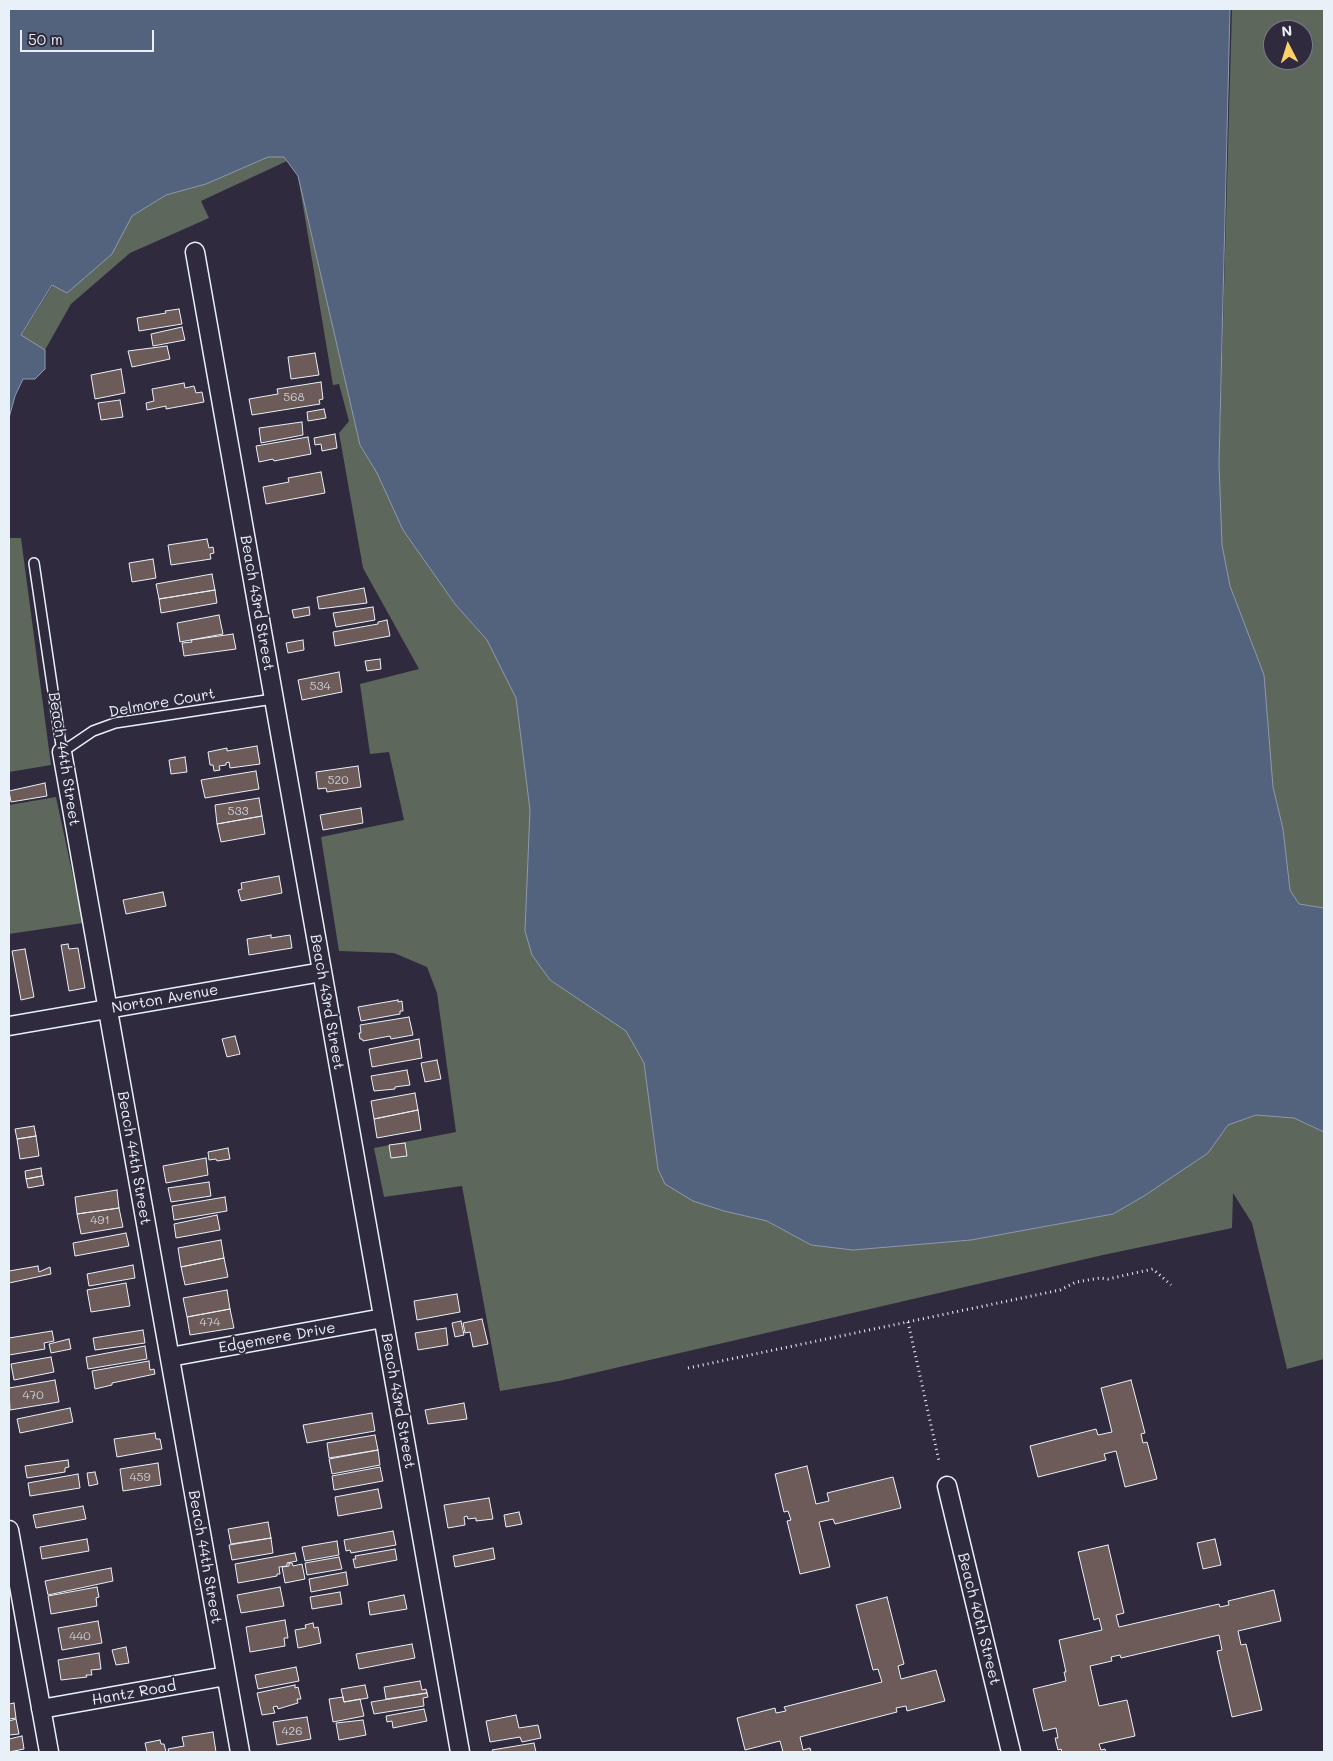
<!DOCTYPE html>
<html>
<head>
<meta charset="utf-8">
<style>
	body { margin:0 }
	#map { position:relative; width:1333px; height:1761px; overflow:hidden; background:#2f2a3d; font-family:Mali,sans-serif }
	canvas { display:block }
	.frame { position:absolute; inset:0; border:10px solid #e8f1f8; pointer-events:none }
	.north { position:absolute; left:1263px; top:20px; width:50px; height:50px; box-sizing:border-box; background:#2f2a3d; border:1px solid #797a88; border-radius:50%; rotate:355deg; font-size:14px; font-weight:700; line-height:20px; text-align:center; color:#e8f1f8 }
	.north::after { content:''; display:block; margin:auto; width:18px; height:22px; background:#ffd166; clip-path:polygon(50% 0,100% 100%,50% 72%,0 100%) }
	.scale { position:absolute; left:20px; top:30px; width:134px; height:22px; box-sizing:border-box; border:2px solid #e8f1f8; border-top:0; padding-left:6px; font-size:15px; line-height:18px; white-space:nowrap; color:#e8f1f8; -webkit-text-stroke:4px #2f2a3d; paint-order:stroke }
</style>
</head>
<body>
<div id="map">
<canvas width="1333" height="1761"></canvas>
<div class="frame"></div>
<div class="north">N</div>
<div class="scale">50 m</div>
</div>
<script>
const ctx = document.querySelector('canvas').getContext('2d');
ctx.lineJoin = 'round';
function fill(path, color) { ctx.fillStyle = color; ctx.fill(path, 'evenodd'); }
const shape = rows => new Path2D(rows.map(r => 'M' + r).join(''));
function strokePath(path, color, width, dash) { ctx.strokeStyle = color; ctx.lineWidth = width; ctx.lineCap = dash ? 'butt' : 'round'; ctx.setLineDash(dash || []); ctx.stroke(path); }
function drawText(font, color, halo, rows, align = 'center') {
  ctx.font = font + ' Mali,sans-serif'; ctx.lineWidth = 4; ctx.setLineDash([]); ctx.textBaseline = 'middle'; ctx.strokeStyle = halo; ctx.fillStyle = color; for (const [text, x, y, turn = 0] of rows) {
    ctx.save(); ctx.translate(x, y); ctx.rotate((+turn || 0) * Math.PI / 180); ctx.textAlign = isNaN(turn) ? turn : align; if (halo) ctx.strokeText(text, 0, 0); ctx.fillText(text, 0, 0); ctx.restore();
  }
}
fill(shape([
	[1232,9,1324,9,1324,908,1299,904,1290,890,1283,829,1273,787,1264,675,1230,586,1222,545,1219,464],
	[1273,30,1303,30,1303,60,1273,60],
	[268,157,284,157,287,161,201,201,209,218,130,253,71,304,45,350,21,336,53,285,67,292,111,254,132,216,166,195,206,184],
	[298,176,360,445,377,473,403,530,455,604,487,640,516,698,530,810,525,931,550,980,626,1030,644,1063,658,1169,665,1184,724,1211,767,1221,811,1245,853,1250,971,1240,1113,1214,1208,1153,1228,1125,1256,1115,1294,1118,1324,1132,1324,1359,1287,1369,1252,1223,1233,1193,1232,1228,1103,1255,559,1381,500,1391,462,1186,384,1197,374,1148,456,1132,437,993,427,967,394,953,339,951,321,837,404,820,389,752,370,754,360,684,419,669,363,568,339,433,349,421,339,384,333,385],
	[9,538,21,538,51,765,9,772],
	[56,797,83,923,9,934,9,805]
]), '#5e675b');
const water = shape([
	[9,9,1230,9,1219,464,1222,545,1230,586,1264,675,1273,787,1283,829,1290,890,1299,904,1324,908,1324,1132,1294,1118,1256,1115,1228,1125,1208,1153,1144,1196,1113,1214,971,1240,853,1250,811,1245,767,1221,724,1211,693,1201,665,1184,658,1169,644,1063,626,1031,550,980,532,955,525,931,530,810,516,698,487,640,455,604,403,530,377,473,360,445,298,176,284,157,268,157,206,184,166,195,132,216,112,254,67,293,52,285,21,335,45,350,45,369,35,379,23,379,15,396,9,418,9,9]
]);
fill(water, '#53627d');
strokePath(water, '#8f9bae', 1);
const building = shape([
	[179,309,182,324,139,331,137,318,166,313,165,311,179,309],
	[182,327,185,340,153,346,151,334,182,327],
	[167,346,170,359,132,367,128,351,167,346],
	[315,353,319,375,291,379,288,357,315,353],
	[121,369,125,393,95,399,91,375,121,369],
	[321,382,323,399,319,400,320,404,252,415,249,399,278,394,277,389,321,382],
	[184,383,185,388,194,386,196,393,202,392,204,402,166,409,166,406,147,410,146,403,154,401,152,389,184,383],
	[120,400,123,417,101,420,98,403,120,400],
	[324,409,326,418,308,421,307,412,324,409],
	[302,422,303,435,261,443,259,428,302,422],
	[335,434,337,448,322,451,321,444,315,445,314,438,335,434],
	[308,437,311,454,274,461,273,459,259,462,256,446,308,437],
	[321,472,325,493,266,504,263,487,289,482,288,478,321,472],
	[207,539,209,548,213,547,214,553,210,554,211,559,171,565,168,545,207,539],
	[153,559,156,578,132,582,129,563,153,559],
	[212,574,215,590,159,599,156,584,212,574],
	[364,588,367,603,319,609,317,597,364,588],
	[215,590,217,603,161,613,159,599,215,590],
	[309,607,310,615,294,618,292,610,309,607],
	[373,607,375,620,336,627,333,613,373,607],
	[219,615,223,634,180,642,177,623,219,615],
	[387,620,390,636,335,646,333,632,378,624,378,622,387,620],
	[233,634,236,649,184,656,182,643,192,642,191,640,233,634],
	[303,640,304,650,288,653,286,643,303,640],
	[380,659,381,669,367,671,365,661,380,659],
	[339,672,342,692,302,700,298,680,339,672],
	[257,746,260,764,230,768,229,762,226,763,226,765,219,766,220,770,214,771,213,765,210,765,208,752,227,748,227,751,257,746],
	[185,757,187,772,171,774,169,760,185,757],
	[358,766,361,787,327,792,326,788,318,789,316,772,358,766],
	[256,771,259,789,205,798,201,780,256,771],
	[45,783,47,796,11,802,9,791,45,783],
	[259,798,262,816,217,824,215,805,259,798],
	[361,808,363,823,323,830,320,815,361,808],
	[262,816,265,834,221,842,217,824,262,816],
	[279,876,282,893,241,901,238,890,242,889,241,883,279,876],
	[163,892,166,906,126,914,123,900,163,892],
	[271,935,271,938,290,935,292,948,249,955,247,939,271,935],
	[68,944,69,949,78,948,85,988,69,991,61,945,68,944],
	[25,949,34,997,21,1000,12,951,25,949],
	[398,1000,398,1002,402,1001,403,1011,400,1011,400,1014,361,1021,358,1007,398,1000],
	[409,1017,413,1035,391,1039,390,1036,363,1041,362,1039,360,1039,359,1033,361,1033,360,1025,409,1017],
	[235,1036,240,1054,227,1057,222,1039,235,1036],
	[419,1039,422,1058,372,1067,369,1049,419,1039],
	[437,1060,441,1079,425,1082,421,1063,437,1060],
	[407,1070,410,1085,395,1087,395,1089,374,1091,371,1076,407,1070],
	[415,1093,418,1110,374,1119,371,1101,415,1093],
	[418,1110,421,1130,377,1138,374,1119,418,1110],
	[34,1126,36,1136,17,1139,15,1129,34,1126],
	[36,1136,39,1156,20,1159,17,1139,36,1136],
	[405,1143,407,1156,391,1158,389,1145,405,1143],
	[228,1148,230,1159,217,1161,216,1159,209,1160,208,1152,228,1148],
	[206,1158,208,1175,166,1183,163,1166,206,1158],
	[41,1168,42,1176,26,1179,25,1171,41,1168],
	[42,1176,44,1185,28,1188,26,1179,42,1176],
	[209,1182,211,1196,171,1202,168,1188,209,1182],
	[117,1190,119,1208,77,1214,75,1197,117,1190],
	[225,1197,227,1211,174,1220,172,1206,225,1197],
	[119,1208,123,1227,81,1234,77,1214,119,1208],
	[217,1215,220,1230,176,1238,174,1224,217,1215],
	[126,1233,129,1246,75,1256,73,1243,126,1233],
	[221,1240,224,1258,181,1267,178,1248,221,1240],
	[224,1258,228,1277,185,1285,181,1267,224,1258],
	[133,1265,135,1278,89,1286,87,1274,133,1265],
	[38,1266,39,1272,50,1267,51,1274,9,1283,9,1271,38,1266],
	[126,1283,130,1306,91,1312,87,1290,126,1283],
	[227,1290,230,1309,187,1317,183,1298,227,1290],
	[457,1294,460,1312,417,1320,414,1301,457,1294],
	[230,1309,234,1328,190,1335,187,1317,230,1309],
	[482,1319,488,1344,473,1347,470,1332,465,1333,463,1323,482,1319],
	[461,1321,464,1335,455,1337,452,1323,461,1321],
	[446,1328,448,1345,418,1350,415,1333,446,1328],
	[143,1330,145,1343,95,1350,93,1338,143,1330],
	[52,1331,54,1341,44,1343,45,1349,9,1355,9,1338,52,1331],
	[69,1339,71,1349,51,1353,49,1344,69,1339],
	[145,1346,147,1359,88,1369,86,1357,145,1346],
	[51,1357,54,1372,14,1380,11,1364,51,1357],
	[149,1361,150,1370,154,1369,155,1374,112,1383,112,1385,95,1389,92,1371,149,1361],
	[55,1380,59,1402,10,1410,9,1388,55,1380],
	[1131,1380,1145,1433,1141,1434,1143,1443,1147,1442,1157,1479,1125,1487,1116,1451,1104,1454,1106,1460,1038,1477,1030,1446,1096,1429,1098,1435,1112,1432,1101,1388,1131,1380],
	[464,1403,467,1419,428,1424,425,1410,464,1403],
	[70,1408,73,1422,20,1433,17,1419,70,1408],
	[372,1413,375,1431,307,1443,303,1425,372,1413],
	[155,1433,156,1439,160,1439,162,1449,117,1457,114,1439,155,1433],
	[375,1435,378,1450,329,1458,327,1443,375,1435],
	[378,1450,380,1465,332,1474,329,1459,378,1450],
	[68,1460,69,1467,65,1468,65,1472,27,1478,25,1466,68,1460],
	[158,1463,161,1485,123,1491,120,1469,158,1463],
	[807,1466,816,1504,829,1501,827,1493,893,1477,901,1508,835,1524,833,1519,819,1522,830,1567,800,1574,787,1521,791,1520,788,1511,784,1512,775,1474,807,1466],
	[380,1467,383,1481,334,1490,332,1476,380,1467],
	[95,1472,98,1484,89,1486,87,1473,95,1472],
	[78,1474,80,1488,30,1496,28,1483,78,1474],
	[378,1489,382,1508,338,1516,335,1497,378,1489],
	[489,1498,493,1519,476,1521,476,1518,468,1519,467,1516,464,1517,465,1525,448,1528,444,1505,489,1498],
	[83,1506,86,1519,36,1528,33,1515,83,1506],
	[519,1512,522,1524,506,1527,504,1515,519,1512],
	[268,1522,271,1538,231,1544,228,1529,268,1522],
	[393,1531,396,1545,351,1553,350,1550,346,1551,344,1540,393,1531],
	[271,1538,273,1553,232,1560,229,1545,271,1538],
	[87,1539,89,1551,42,1559,40,1547,87,1539],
	[1215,1539,1221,1565,1203,1569,1197,1543,1215,1539],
	[337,1541,339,1555,305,1561,302,1547,337,1541],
	[1108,1545,1124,1613,1116,1615,1119,1627,1219,1604,1220,1607,1229,1605,1228,1601,1274,1590,1281,1621,1238,1631,1241,1645,1246,1644,1262,1710,1232,1717,1217,1651,1222,1650,1219,1635,1121,1658,1120,1655,1111,1657,1112,1661,1090,1666,1099,1706,1127,1700,1135,1736,1099,1744,1101,1750,1105,1749,1106,1752,1062,1752,1061,1749,1058,1750,1055,1738,1058,1738,1056,1728,1043,1731,1033,1689,1066,1681,1064,1672,1066,1672,1059,1640,1102,1630,1099,1618,1094,1620,1078,1552,1108,1545],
	[493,1548,495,1559,455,1567,453,1556,493,1548],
	[395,1549,397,1560,355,1568,353,1559,356,1559,355,1556,395,1549],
	[295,1553,297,1561,287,1563,287,1566,279,1567,280,1574,277,1574,277,1576,238,1583,235,1564,295,1553],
	[339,1557,342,1569,307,1575,305,1563,339,1557],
	[289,1563,292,1563,293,1566,302,1564,305,1579,285,1583,282,1567,289,1566,289,1563],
	[111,1568,113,1581,48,1595,45,1581,111,1568],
	[346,1572,348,1585,311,1592,309,1579,346,1572],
	[97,1587,99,1597,96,1598,97,1606,51,1614,48,1596,97,1587],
	[280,1587,284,1606,241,1613,237,1595,280,1587],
	[340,1592,342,1604,312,1609,310,1597,340,1592],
	[404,1595,407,1609,370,1615,368,1602,404,1595],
	[887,1597,904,1664,898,1666,901,1679,936,1670,945,1701,907,1711,906,1706,896,1708,897,1712,800,1737,803,1750,810,1748,811,1752,783,1752,780,1741,745,1750,737,1718,775,1708,776,1713,786,1711,784,1707,882,1682,878,1669,873,1670,856,1605,887,1597],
	[285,1620,288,1638,284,1638,285,1646,250,1652,246,1627,285,1620],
	[98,1621,102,1643,62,1650,58,1628,98,1621],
	[313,1623,314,1628,318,1627,321,1643,298,1648,295,1630,306,1628,305,1625,313,1623],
	[412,1644,415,1658,359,1669,356,1654,412,1644],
	[126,1647,129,1663,116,1665,112,1650,126,1647],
	[99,1653,101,1669,91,1670,92,1675,86,1675,87,1677,61,1680,58,1660,99,1653],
	[296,1667,299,1681,258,1689,255,1675,296,1667],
	[420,1681,422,1690,426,1689,427,1693,386,1699,384,1687,420,1681],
	[295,1685,295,1688,298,1687,301,1699,297,1699,298,1703,278,1709,277,1706,273,1707,275,1713,262,1715,257,1693,295,1685],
	[365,1685,368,1698,344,1702,341,1689,365,1685],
	[427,1693,428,1697,423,1698,424,1706,374,1714,371,1702,427,1693],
	[343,1697,344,1702,360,1699,364,1716,333,1722,329,1699,343,1697],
	[14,1703,16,1718,9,1719,9,1704,14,1703],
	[424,1709,427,1721,393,1728,392,1721,387,1722,386,1716,424,1709],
	[516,1715,519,1728,538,1725,541,1738,522,1742,520,1737,490,1742,486,1721,516,1715],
	[307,1717,311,1739,277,1745,273,1722,307,1717],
	[16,1719,19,1734,9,1735,9,1721,16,1719],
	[363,1720,366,1735,339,1740,336,1723,363,1720],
	[213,1732,216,1752,169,1752,168,1749,184,1746,182,1737,213,1732],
	[22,1736,24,1749,9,1752,9,1739,22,1736],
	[160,1740,161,1744,164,1744,166,1752,147,1752,145,1743,160,1740],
	[534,1743,536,1752,493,1752,492,1750,534,1743]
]);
fill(building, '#6d5b5a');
strokePath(building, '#e8f1f8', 1);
const service = shape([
	[34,563,62,752,93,731,115,723,273,699]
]);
const minor = shape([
	[195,252,460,1752],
	[62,752,240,1752],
	[9,1026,322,972],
	[170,1357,383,1318],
	[947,1486,1011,1752],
	[9,1530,49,1752],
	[41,1709,226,1676]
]);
strokePath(service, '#e8f1f8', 12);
strokePath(minor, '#e8f1f8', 21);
strokePath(shape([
	[908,1322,939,1461],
	[688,1368,1060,1290,1076,1282,1100,1278,1108,1279,1153,1269,1171,1285]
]), '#e8f1f8', 3, [1, 4]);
strokePath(service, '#2f2a3d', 9);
strokePath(minor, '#2f2a3d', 18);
drawText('12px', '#c9ccd0', null, [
	["568",294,397],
	["534",320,686],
	["520",338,780],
	["533",238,811],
	["491",100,1220],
	["474",210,1322],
	["470",33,1395],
	["459",140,1477],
	["440",80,1636],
	["426",292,1731]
]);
drawText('15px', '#e8f1f8', '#2f2a3d', [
	["Beach 43rd Street",257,603,80],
	["Delmore Court",162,703,-10],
	["Beach 44th Street",64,759,81],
	["Norton Avenue",165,999,-10],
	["Beach 43rd Street",327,1002,80],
	["Beach 44th Street",134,1158,80],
	["Edgemere Drive",277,1338,-10],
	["Beach 43rd Street",398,1401,80],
	["Beach 44th Street",205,1557,80],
	["Beach 40th Street",979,1619,76],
	["Hantz Road",134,1693,-10]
]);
</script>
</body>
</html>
